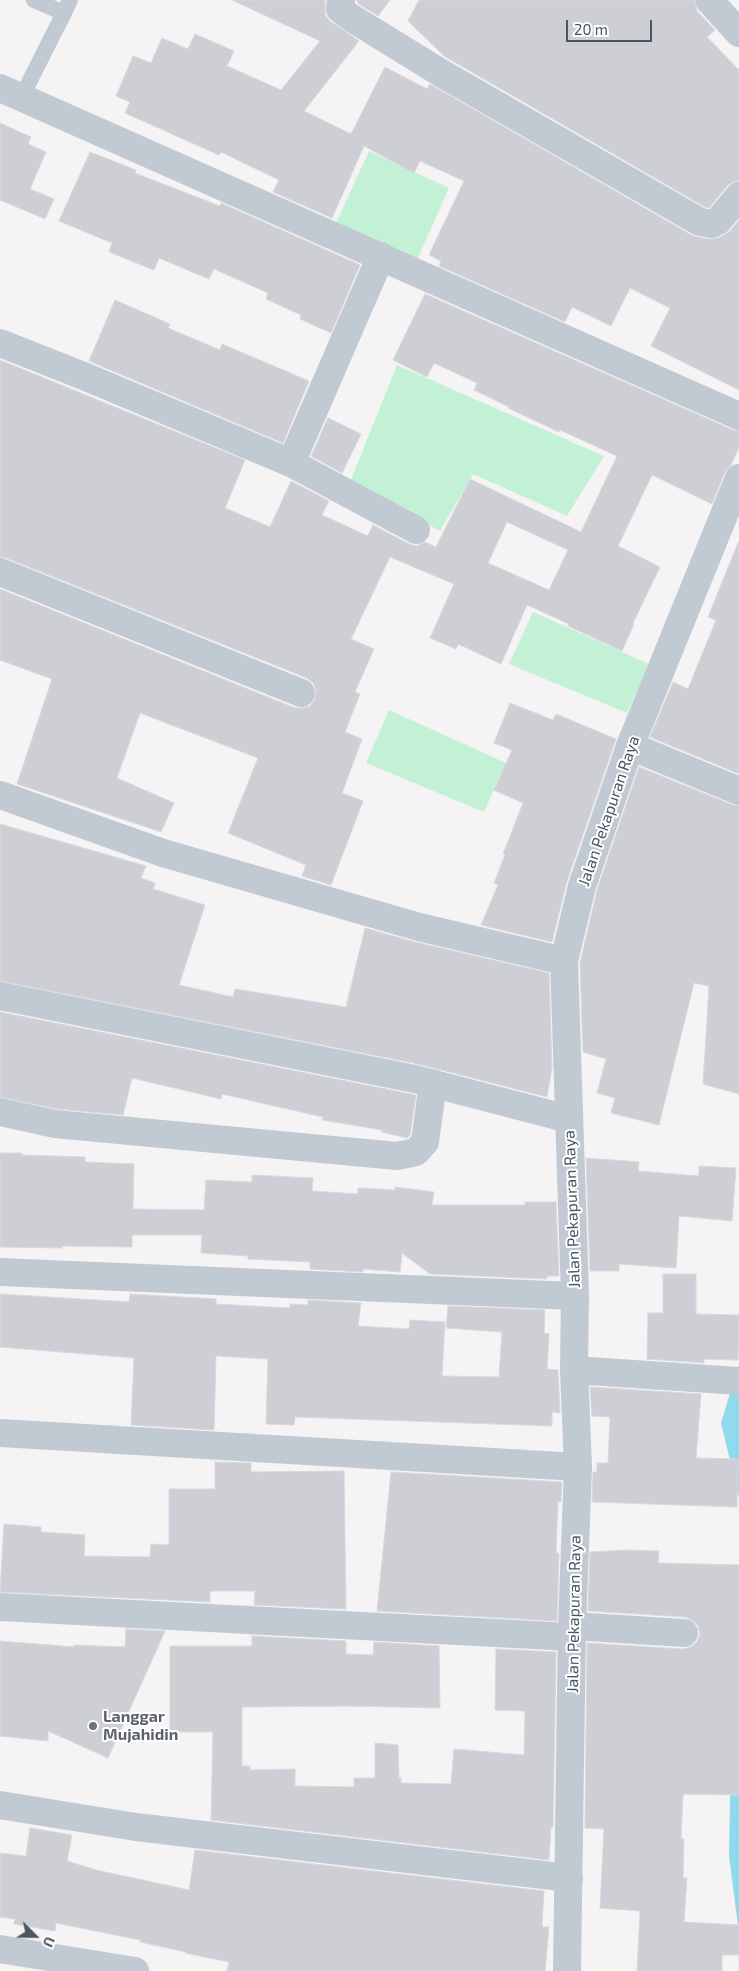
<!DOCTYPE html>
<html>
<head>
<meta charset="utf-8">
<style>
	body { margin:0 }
	#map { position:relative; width:739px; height:1971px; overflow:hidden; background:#f5f3f3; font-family:"Exo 2",sans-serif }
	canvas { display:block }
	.north { position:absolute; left:10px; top:1911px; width:50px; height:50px; -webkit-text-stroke:4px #fff; paint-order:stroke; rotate:113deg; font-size:14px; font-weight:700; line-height:20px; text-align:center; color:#4a5661 }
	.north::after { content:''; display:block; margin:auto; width:18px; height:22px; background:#4a5661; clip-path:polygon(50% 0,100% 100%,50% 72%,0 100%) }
	.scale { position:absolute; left:566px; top:20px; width:86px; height:22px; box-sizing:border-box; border:2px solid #4a5661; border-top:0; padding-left:6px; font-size:15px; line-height:18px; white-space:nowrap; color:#4a5661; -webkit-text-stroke:4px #fff; paint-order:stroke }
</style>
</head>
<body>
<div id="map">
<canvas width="739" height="1971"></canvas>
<div class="north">U</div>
<div class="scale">20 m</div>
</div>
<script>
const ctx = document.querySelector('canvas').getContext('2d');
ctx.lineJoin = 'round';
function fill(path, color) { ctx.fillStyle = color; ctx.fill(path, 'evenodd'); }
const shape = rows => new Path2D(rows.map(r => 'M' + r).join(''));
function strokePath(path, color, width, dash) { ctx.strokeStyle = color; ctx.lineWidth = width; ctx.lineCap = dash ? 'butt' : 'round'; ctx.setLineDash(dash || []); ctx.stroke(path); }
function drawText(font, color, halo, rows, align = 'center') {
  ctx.font = font + ' "Exo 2",sans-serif'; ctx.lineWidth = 4; ctx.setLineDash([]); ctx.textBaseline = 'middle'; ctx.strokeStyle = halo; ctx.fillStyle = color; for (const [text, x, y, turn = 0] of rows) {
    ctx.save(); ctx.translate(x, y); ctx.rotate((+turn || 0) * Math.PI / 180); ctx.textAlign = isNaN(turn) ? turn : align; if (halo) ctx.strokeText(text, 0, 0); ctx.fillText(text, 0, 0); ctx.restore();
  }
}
fill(shape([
	[369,151,449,188,417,260,336,223],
	[397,365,604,456,567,516,473,474,440,531,350,482],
	[533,612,649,664,627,713,509,664],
	[389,710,506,763,484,812,366,763]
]), '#c3f1d5');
fill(shape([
	[739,1364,739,1498,721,1423],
	[739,1565,739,1971,738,1926,729,1856,732,1684]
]), '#90daee');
const building = shape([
	[232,0,325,0,325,15,330,21,359,41,304,111,351,134,385,67,427,89,430,84,693,236,709,239,719,238,730,231,739,220,739,390,651,346,670,308,630,288,611,326,572,307,565,322,439,266,441,261,429,255,464,181,420,161,414,173,364,146,332,218,273,192,279,180,221,152,219,155,125,113,130,102,116,96,133,56,151,63,162,38,188,49,195,34,234,51,227,66,281,90,320,41,232,0],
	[356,0,390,0,378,16,359,4,356,0],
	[419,0,694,0,697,11,715,30,707,37,739,70,739,181,733,182,727,186,709,208,705,207,444,56,408,21,419,0],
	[0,123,31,137,28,144,46,152,30,189,54,199,45,219,0,200,0,123],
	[90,152,136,170,135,173,220,206,221,203,360,265,331,333,300,319,301,315,266,299,268,293,214,269,209,279,159,258,154,270,109,252,112,243,59,221,90,152],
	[425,294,733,430,739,431,739,447,731,465,725,472,712,504,652,475,618,546,660,567,633,623,634,624,622,651,568,626,569,624,527,605,501,664,458,644,456,649,430,638,454,584,390,557,351,639,374,649,355,692,360,694,345,732,362,739,342,793,363,801,331,885,302,876,306,865,228,833,258,758,140,713,117,778,174,803,161,832,17,784,52,679,0,660,0,589,295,708,303,708,310,706,315,699,316,691,314,684,307,678,6,558,0,557,0,360,245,460,225,508,270,527,291,481,329,501,322,515,368,536,373,525,409,544,417,546,425,542,436,547,470,479,581,532,617,456,560,430,559,432,508,408,509,407,474,390,477,383,434,363,427,377,393,360,425,294],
	[507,522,568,550,549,590,488,563,507,522],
	[115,300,170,324,168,328,220,350,222,344,309,381,283,443,89,361,115,300],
	[328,418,361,434,342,473,311,456,328,418],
	[738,543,739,543,739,774,650,737,673,682,688,689,716,620,708,617,738,543],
	[510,703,553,720,556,714,616,739,567,881,552,942,481,925,498,885,494,883,505,855,503,854,523,803,494,790,512,750,494,743,510,703],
	[639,767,733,805,739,806,739,1094,703,1084,709,986,694,983,659,1125,611,1113,615,1098,597,1093,606,1059,583,1052,580,963,597,890,639,767],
	[0,824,146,866,141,878,155,883,153,889,205,905,179,985,233,997,235,989,346,1007,365,928,415,942,549,973,552,1068,547,1097,418,1064,0,981,0,824],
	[0,1012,416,1095,410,1135,407,1138,382,1132,382,1130,322,1120,323,1117,222,1094,221,1099,132,1078,123,1115,57,1109,0,1097,0,1012],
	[0,1153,22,1153,22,1155,85,1157,85,1162,134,1164,133,1209,204,1210,206,1180,252,1182,252,1175,313,1178,312,1191,358,1194,358,1188,395,1190,395,1187,434,1192,432,1205,525,1205,525,1202,556,1202,559,1276,547,1276,547,1279,430,1274,402,1253,400,1272,363,1269,363,1272,310,1269,310,1262,248,1259,248,1256,201,1253,202,1235,132,1235,132,1247,62,1246,62,1248,0,1247,0,1153],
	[586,1158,639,1162,638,1171,699,1176,699,1166,736,1168,732,1221,679,1216,676,1268,619,1264,619,1271,590,1271,586,1158],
	[663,1274,696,1274,696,1314,739,1315,738,1360,704,1359,704,1363,647,1359,648,1313,663,1313,663,1274],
	[0,1294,129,1302,130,1294,216,1299,216,1304,290,1308,290,1304,308,1305,308,1300,361,1303,358,1326,409,1329,410,1320,445,1322,442,1376,499,1377,502,1332,446,1328,448,1306,545,1310,544,1333,549,1334,547,1369,558,1370,560,1413,552,1412,552,1426,295,1417,294,1425,266,1424,268,1359,216,1356,214,1430,131,1425,134,1358,0,1347,0,1294],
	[590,1387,701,1394,696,1458,738,1459,737,1507,592,1502,593,1472,597,1472,597,1463,608,1463,610,1417,592,1416,590,1387],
	[215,1462,251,1463,251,1472,344,1471,346,1609,254,1605,255,1591,210,1591,210,1602,0,1592,4,1524,41,1527,41,1532,85,1535,84,1556,150,1557,151,1544,169,1545,169,1489,215,1489,215,1462],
	[391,1472,562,1482,561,1502,558,1501,556,1553,559,1553,557,1621,377,1611,391,1472],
	[627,1550,659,1551,658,1563,739,1565,739,1795,683,1794,681,1839,684,1839,683,1878,687,1878,684,1922,739,1925,739,1955,722,1955,722,1971,637,1971,640,1911,600,1908,604,1829,585,1828,587,1643,683,1649,691,1647,697,1642,700,1634,698,1626,692,1620,685,1617,588,1611,590,1552,627,1550],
	[126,1629,165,1631,108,1758,48,1731,48,1741,0,1736,0,1641,74,1647,74,1645,125,1647,126,1629],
	[252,1636,346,1641,346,1654,373,1655,374,1642,439,1646,440,1708,350,1706,242,1707,242,1766,250,1766,250,1770,295,1769,295,1786,354,1787,354,1778,375,1778,375,1743,398,1745,399,1778,401,1778,401,1783,451,1784,454,1749,524,1755,525,1711,495,1710,496,1649,556,1652,553,1827,551,1827,549,1860,211,1820,213,1732,170,1732,170,1646,252,1646,252,1636],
	[30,1828,72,1835,67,1861,96,1870,189,1890,195,1850,544,1891,542,1927,549,1927,545,1971,227,1971,229,1962,185,1953,186,1952,140,1942,140,1940,56,1923,55,1931,14,1924,15,1919,0,1917,0,1853,26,1856,30,1828]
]);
fill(building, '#cdcfd5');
strokePath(building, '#d7d9de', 1);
strokePath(shape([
	[34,0,64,13,70,0],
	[21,98,64,13]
]), '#c1cad2', 16);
strokePath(shape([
	[341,0,340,9,350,17,441,73,700,222,712,224,718,221,739,196],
	[709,0,739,33],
	[0,88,739,416],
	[381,256,291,463,416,530],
	[0,343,86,377,291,463],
	[0,572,301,693],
	[630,746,739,791],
	[0,795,163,853,419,927,564,961],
	[0,996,415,1079,569,1119],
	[0,1112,55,1124,397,1156,416,1152,425,1142,433,1083],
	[0,1272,575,1296],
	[574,1370,739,1381],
	[0,1433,578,1467],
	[0,1607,572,1637],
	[572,1626,684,1633],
	[0,1805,136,1827,569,1878],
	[0,1949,135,1971]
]), '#c1cad2', 28);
strokePath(shape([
	[567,1971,572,1626,578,1467,574,1370,575,1296,564,961,582,886,630,746,739,478]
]), '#c1cad2', 28);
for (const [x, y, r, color] of [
	[93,1726,5,"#6b7280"]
]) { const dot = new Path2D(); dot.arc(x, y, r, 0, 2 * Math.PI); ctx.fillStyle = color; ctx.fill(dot); strokePath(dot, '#fff', 2); }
drawText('16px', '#4a5661', '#fff', [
	["Jalan Pekapuran Raya",609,811,-71],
	["Jalan Pekapuran Raya",572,1209,-92],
	["Jalan Pekapuran Raya",574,1614,-89]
]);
drawText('bold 16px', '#5b616d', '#fff', [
	["Langgar",103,1717],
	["Mujahidin",103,1735]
], 'left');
</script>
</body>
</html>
